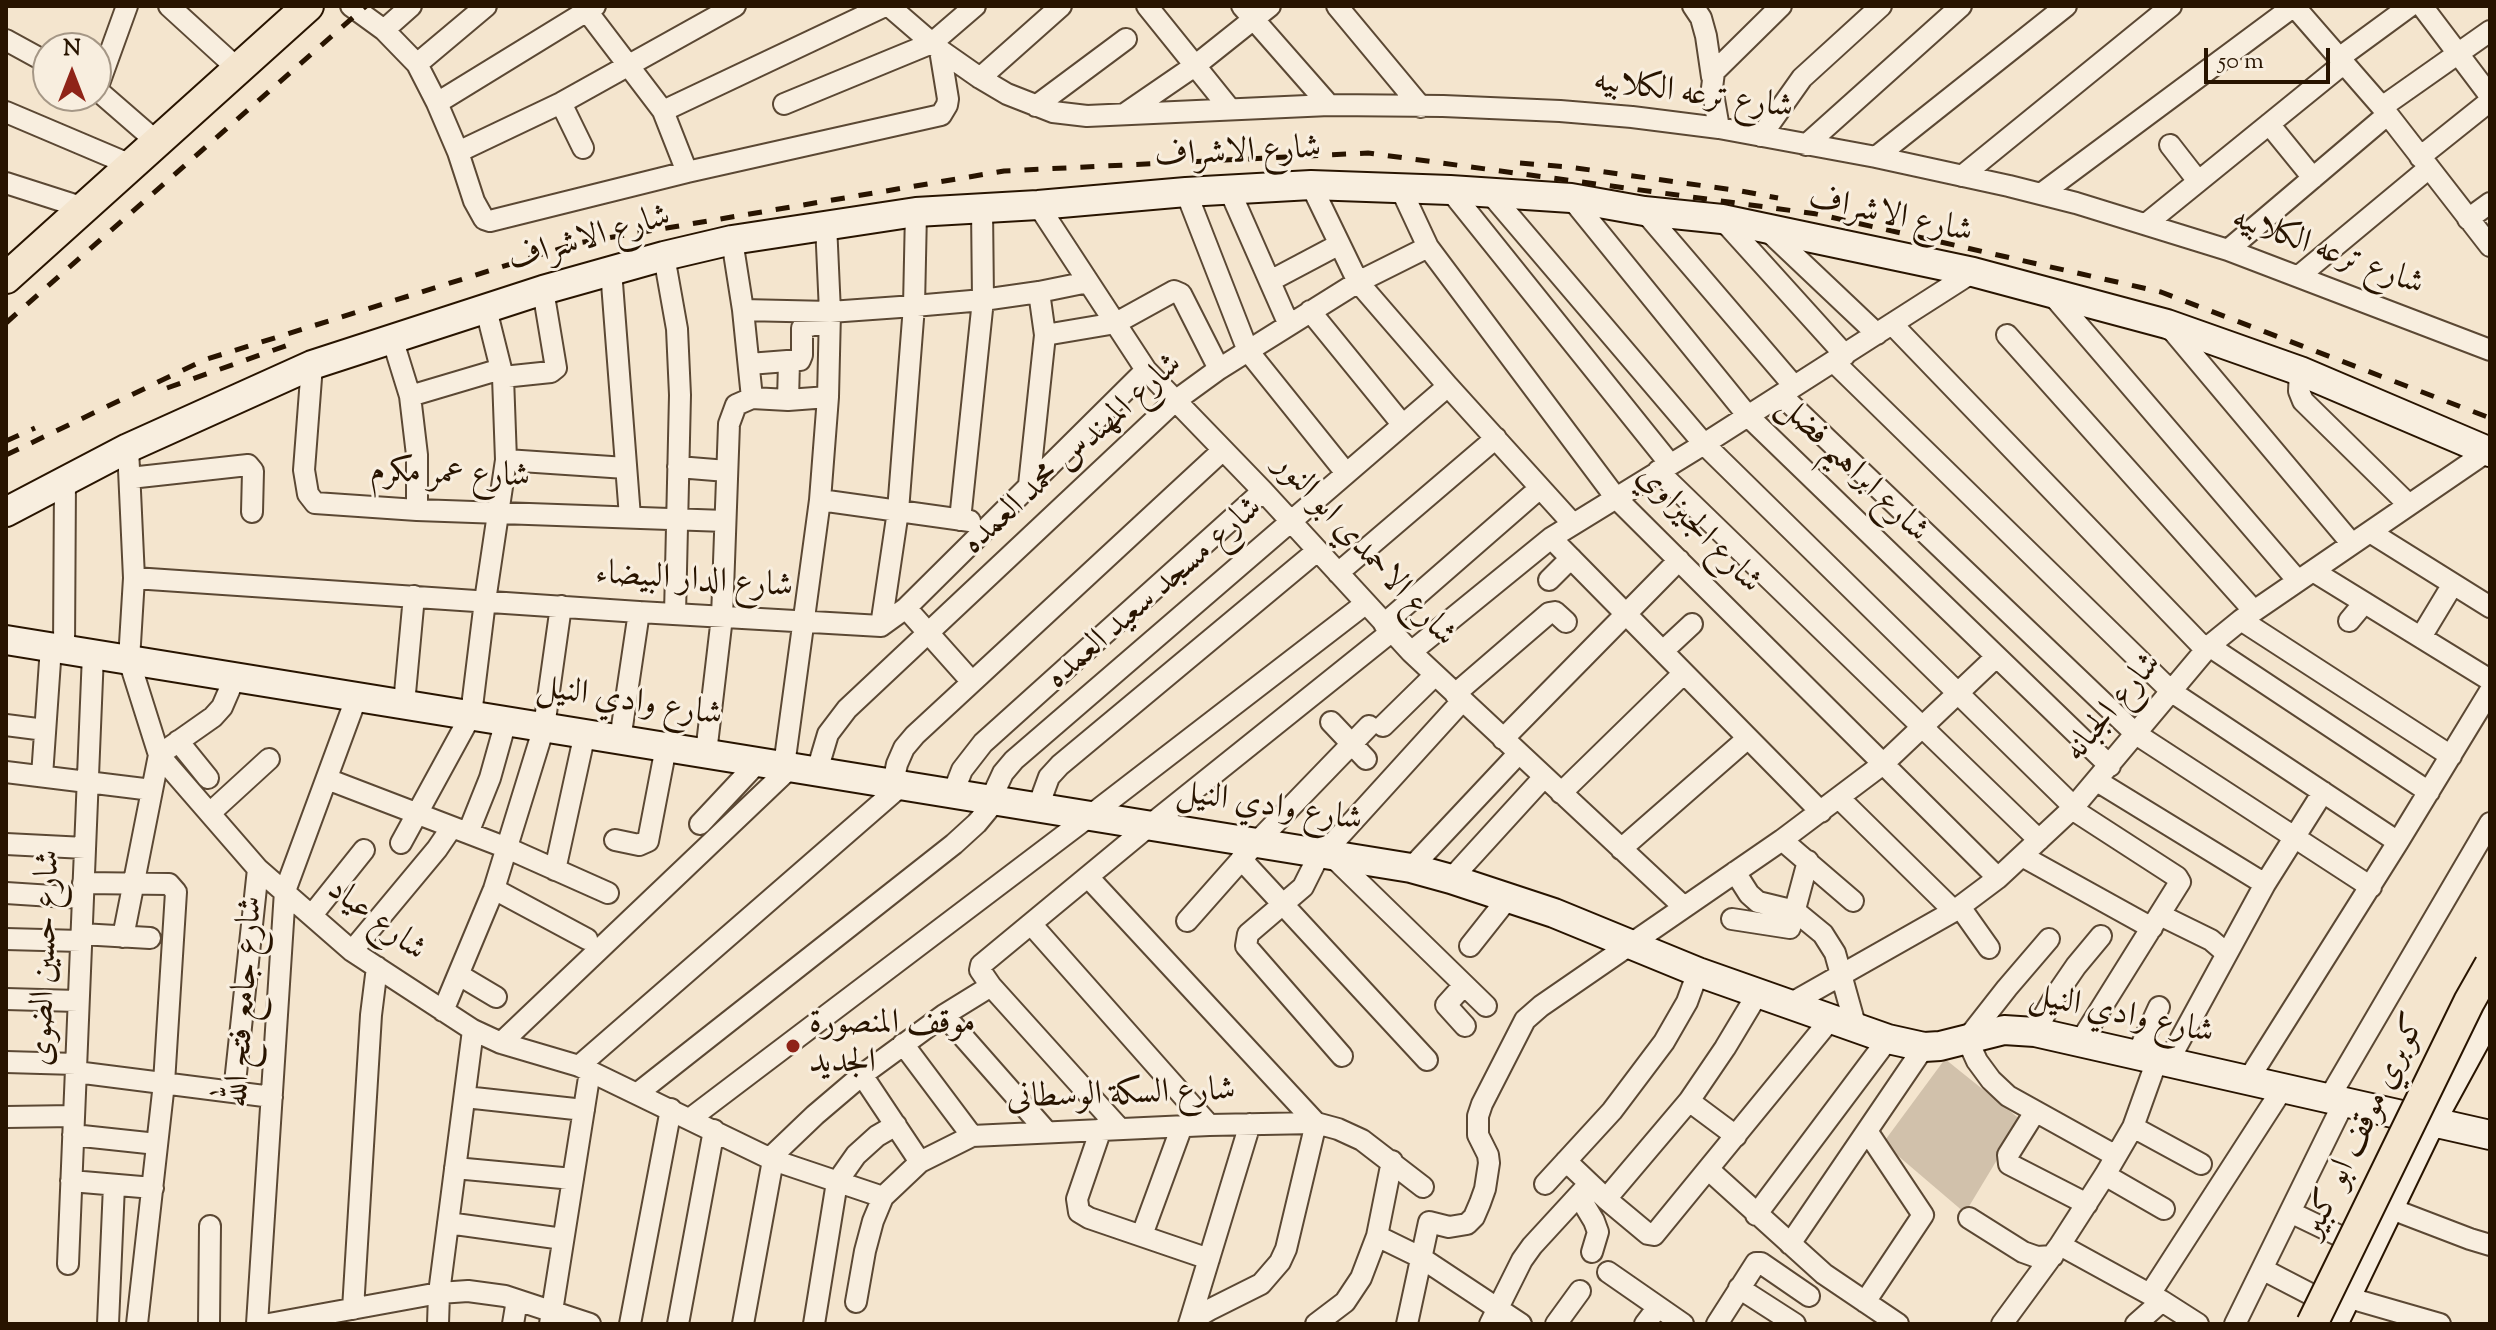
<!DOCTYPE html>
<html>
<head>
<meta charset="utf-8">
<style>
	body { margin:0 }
	#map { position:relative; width:2496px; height:1330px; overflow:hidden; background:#f4e5ce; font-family:"Sorts Mill Goudy",serif }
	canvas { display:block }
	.frame { position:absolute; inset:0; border:8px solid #281400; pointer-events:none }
	.north { position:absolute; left:32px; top:32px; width:80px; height:80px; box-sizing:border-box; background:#f8eedf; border:2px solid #a59786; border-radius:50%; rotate:0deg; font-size:22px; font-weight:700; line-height:32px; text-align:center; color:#281400 }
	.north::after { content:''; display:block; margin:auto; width:28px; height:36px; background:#8f2418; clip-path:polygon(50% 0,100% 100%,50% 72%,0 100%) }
	.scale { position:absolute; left:2204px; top:48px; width:126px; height:36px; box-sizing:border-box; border:4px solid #281400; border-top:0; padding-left:10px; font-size:24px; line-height:28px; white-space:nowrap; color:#281400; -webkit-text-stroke:6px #f8eedf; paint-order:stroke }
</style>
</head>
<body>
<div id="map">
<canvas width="2496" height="1330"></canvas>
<div class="frame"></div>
<div class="north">N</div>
<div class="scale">50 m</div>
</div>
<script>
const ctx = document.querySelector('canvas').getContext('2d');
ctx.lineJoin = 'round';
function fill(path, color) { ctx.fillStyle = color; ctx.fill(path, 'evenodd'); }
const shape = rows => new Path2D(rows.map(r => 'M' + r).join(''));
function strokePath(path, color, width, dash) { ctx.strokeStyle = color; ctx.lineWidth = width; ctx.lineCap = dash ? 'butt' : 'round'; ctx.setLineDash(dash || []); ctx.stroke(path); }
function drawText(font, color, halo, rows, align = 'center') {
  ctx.font = font + ' "Sorts Mill Goudy",Amiri,serif'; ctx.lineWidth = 6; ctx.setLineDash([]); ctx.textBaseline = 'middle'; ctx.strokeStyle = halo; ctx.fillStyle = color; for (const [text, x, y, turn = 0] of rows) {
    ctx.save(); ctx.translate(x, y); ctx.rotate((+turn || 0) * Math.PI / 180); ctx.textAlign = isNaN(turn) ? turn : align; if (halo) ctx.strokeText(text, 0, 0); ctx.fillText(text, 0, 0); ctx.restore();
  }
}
fill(shape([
	[1945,1059,2021,1120,1965,1213,1883,1143]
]), '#d1c1ab');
const street = shape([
	[169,6,238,69],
	[351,6,384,30,417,64,437,103,458,152,474,201,484,219,490,221,687,172,941,115,947,105,948,99,940,50],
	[583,6,663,111,687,172],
	[889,6,940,50,980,78,1007,94,1053,112,1087,116,1329,105,1443,106,1560,111,1632,117,1719,128,1876,157,2009,186,2076,203,2228,250,2490,350],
	[1147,6,1230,109],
	[1242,6,1329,105],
	[1337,6,1421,107],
	[1693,6,1701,18,1706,36,1712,77],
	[2294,6,2382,107,2490,246],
	[2422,6,2490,96],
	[384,30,411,6],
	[6,40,48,63],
	[2339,58,2410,6],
	[417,64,486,6],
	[980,78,1061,6],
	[96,89,157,142],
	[97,89,127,6],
	[437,103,595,6],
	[561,103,583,148],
	[784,104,932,43,975,6],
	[1036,106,1126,39],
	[2382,107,2490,31],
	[663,111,885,6],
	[6,112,131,165],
	[1126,113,1196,65,1270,6],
	[2269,124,2313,178],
	[1719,128,1712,88,1714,72,1781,6],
	[1761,136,1802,78,1881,6],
	[1806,145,1961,6],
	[2170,145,2198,181],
	[458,152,561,103,735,6],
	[1876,157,2066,6],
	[2420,157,2490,101],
	[1962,176,2171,6],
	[6,183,84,208],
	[1311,185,1358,282,1448,386,1573,524],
	[1400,187,1428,247,1616,498,1998,878],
	[1229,189,1289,325],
	[1450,190,1670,464],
	[1186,192,1248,351,1346,473],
	[1490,193,1704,444,2074,807],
	[2041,194,2294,6],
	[1571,198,1748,416,2110,766],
	[1038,205,1146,370,1263,491,1411,652,1684,907],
	[1644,211,1794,386],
	[1722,219,1845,355],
	[2468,219,2490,203],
	[2146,224,2343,64],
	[1764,227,1877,334],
	[2228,250,2387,115],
	[664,256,677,329,680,395,675,614],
	[611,270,630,517],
	[2299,276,2429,168],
	[1270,281,1338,245],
	[2049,291,2298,581],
	[743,310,830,312,914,306,983,300,1039,292,1088,282],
	[1310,311,1402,424],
	[1892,324,2206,650],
	[2167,324,2352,544],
	[1045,335,1116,323,1174,291,1181,294,1219,369],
	[2007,335,2254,611],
	[392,338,410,396,417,455,417,510],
	[1834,362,2172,692,2398,842],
	[749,364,800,360,802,355,802,328,813,325,829,325],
	[312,365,304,470,308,494,315,503,417,510,725,521],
	[2300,371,2299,391,2303,401,2409,505],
	[503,377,551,372,556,368,543,290],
	[1781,395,2136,734,2371,887],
	[410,396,501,369],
	[752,398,788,400,828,397],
	[788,400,789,362],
	[128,448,134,578,129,660,159,755,258,869,352,951,473,1030,501,1043,579,1066,773,1160,883,1197],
	[506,460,626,468],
	[678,467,727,471],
	[1658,471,2039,840],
	[130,478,248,465,253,471,252,512],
	[1029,485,1045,335,1039,292],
	[820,500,970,521],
	[960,520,983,300,982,208],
	[2370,532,2490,607],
	[1551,538,1821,812],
	[2313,571,2490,680],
	[1338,573,1496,438],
	[134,578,639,612,881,626,906,608,1146,370],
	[1549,580,1571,558],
	[906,608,972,682],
	[2241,620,2451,756],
	[2349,621,2364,603],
	[1384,624,1540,488],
	[881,626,898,511,914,306,916,212],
	[2421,637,2453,584],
	[2209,646,2429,792],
	[64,649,65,480],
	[1663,651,1692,624],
	[1411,652,1551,538,1704,444,1973,272],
	[1455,694,1549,613,1555,612,1566,622],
	[404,704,414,596],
	[1331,722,1366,759],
	[6,725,45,730],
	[1383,726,1435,675],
	[1503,739,1679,560],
	[620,740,639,612],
	[178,741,208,778],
	[706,753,722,617,729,424,736,405,752,398,743,310,732,240],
	[784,766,820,500,828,397,830,312,826,224],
	[817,771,828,734,847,709,1175,401,1219,369,1358,282,1428,247],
	[6,772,152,790],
	[42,776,51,647],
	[327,779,507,848,608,893],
	[2097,781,2265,884],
	[893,783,897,764,904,748,915,735,1223,450],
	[953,793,962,770,983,743,1263,491],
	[1561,793,1684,673],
	[1839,798,1954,911],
	[991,799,1003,773,1014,760,1448,386],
	[1038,807,1049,777,1060,765,1317,551],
	[2072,809,2177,877,2180,882,2080,1042],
	[210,813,269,759],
	[700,824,759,761],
	[468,833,490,778,506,721],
	[615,840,639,845,648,841,666,747],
	[1782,840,1853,901],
	[401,843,471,715,485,601,506,460,503,377,486,309],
	[6,844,85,848],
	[1621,849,1748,738],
	[1316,853,1314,865,1303,887,1248,934,1246,946,1342,1056],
	[1323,854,1462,701],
	[1331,855,1486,1006],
	[2022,856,2152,928],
	[1241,859,1427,1060],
	[1411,868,1519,753],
	[555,870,585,733],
	[1735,872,1749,894,1758,902,1795,911,1823,934,1835,953,1856,1028],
	[1088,877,1316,1123,1286,1249,1280,1262,1261,1284,1209,1310,1190,1321,1189,1324],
	[1451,879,1544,777],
	[83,883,169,884,176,892,164,1083,137,1324],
	[494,889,587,939],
	[6,893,83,898],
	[1960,907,1989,948],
	[312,915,364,850],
	[2160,915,2211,940,2226,953],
	[1732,919,1790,928,1808,861],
	[1187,921,1256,843,1369,726],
	[1031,924,1209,1125],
	[81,934,150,938],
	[123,937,159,755,213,717,222,707,235,677],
	[6,939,81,941],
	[2049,939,2007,988,1967,1039,1977,1061,1991,1080,2008,1096,2116,1156],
	[1470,946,1508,898],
	[352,951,437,849,452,827],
	[459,975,496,997],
	[1464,985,1446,1005,1465,1026],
	[6,999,78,1001],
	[1790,1004,1954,911,1998,878,2072,809,2209,646,2241,620,2488,451],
	[443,1011,494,889,544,727,561,606],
	[944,1015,1047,1132],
	[2035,1032,2054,998,2076,966,2101,936],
	[501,1043,791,767],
	[903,1044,972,1136],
	[2137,1055,2159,1007],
	[6,1062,76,1064],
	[2168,1062,2265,884,2323,792],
	[579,1066,902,785],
	[76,1072,272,1097],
	[862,1075,920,1162],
	[2248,1080,2398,842,2490,691],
	[234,1092,258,869],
	[638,1093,954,844,977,823,996,800],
	[465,1097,584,1110],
	[2329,1098,2490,823],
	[1689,1101,1736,1136],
	[2035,1112,2008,1155,2009,1164,2087,1204],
	[6,1117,74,1116],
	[691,1118,1091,815,1365,604],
	[2133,1127,2201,1164],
	[1101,1129,1077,1199,1079,1212,1089,1218,1209,1259],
	[1120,1129,991,986,980,970,981,965,1149,826,1391,632],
	[73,1135,157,1144],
	[770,1158,815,1115,862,1075,944,1015,991,986],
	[1566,1161,1606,1199,1648,1234,1654,1235,1830,1020],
	[455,1168,573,1179],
	[1709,1170,1824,1274,1898,1324],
	[2105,1175,2164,1209],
	[71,1181,153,1188],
	[1545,1184,1612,1111,1664,1042,1687,1002,1698,972],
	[1579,1196,1594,1221,1598,1232,1592,1252],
	[1606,1199,1689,1101,1725,1048,1758,993],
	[2389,1208,2470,1239,2490,1245],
	[2290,1212,2346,1239],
	[1756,1215,1888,1039],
	[1969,1218,2023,1252,2037,1257,2053,1256],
	[448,1223,563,1239],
	[1142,1235,1182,1126],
	[1377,1236,1420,1257,1521,1324],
	[1790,1244,1924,1047],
	[2060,1245,2162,1301,2198,1324],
	[68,1264,93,654],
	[2262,1269,2318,1298],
	[1608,1272,1683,1324],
	[1739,1288,1795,1324],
	[2150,1294,2283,1088],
	[2346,1297,2440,1324],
	[856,1302,865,1251,873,1221,883,1197,920,1162,972,1136,1209,1125,1316,1123,1338,1129,1362,1140,1423,1187],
	[1865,1302,1923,1215,1867,1131],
	[353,1309,371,1015,377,967],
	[1190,1321,1250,1124],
	[108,1324,114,1185],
	[209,1324,210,1226],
	[257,1324,285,891,357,696],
	[269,1324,439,1293,468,1291,505,1296,590,1324],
	[438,1324,439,1293,473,1030],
	[513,1324,517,1300],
	[550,1324,590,1071],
	[630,1324,671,1109],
	[678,1324,714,1130],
	[743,1324,773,1160],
	[814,1324,837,1182,856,1155,877,1136,896,1125],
	[1316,1324,1345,1302,1361,1278,1377,1236,1392,1161],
	[1407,1324,1429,1222,1449,1227,1467,1224,1474,1217,1480,1203,1485,1189,1489,1163,1488,1155,1478,1135,1478,1116,1482,1104,1525,1020,1541,1006,1782,840,1883,764,1996,657],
	[1490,1324,1522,1260,1532,1246,1589,1184],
	[1556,1324,1580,1291],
	[1645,1324,1658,1307],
	[1717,1324,1756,1263,1761,1263,1809,1296],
	[2002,1324,2060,1245,2105,1175,2133,1127,2157,1060],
	[2136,1324,2162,1301],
	[2235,1324,2344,1102]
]);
const secondary = shape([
	[6,512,128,448,312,365,543,290,664,256,732,240,916,212,1038,205,1186,192,1311,185,1450,190,1571,198,1644,211,1722,219,1973,272,2167,324,2300,371,2490,452],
	[6,640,1411,868,1451,879,1554,913,1698,972,1888,1039,1924,1047,1940,1046,2004,1030,2035,1032,2490,1135],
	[2333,1324,2431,1121,2490,1013]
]);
const primary = shape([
	[6,278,308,6]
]);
strokePath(street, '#5b4834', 24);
strokePath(secondary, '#281400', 32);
strokePath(primary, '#281400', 34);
strokePath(street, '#f8eedf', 20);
strokePath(secondary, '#f8eedf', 28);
strokePath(primary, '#f4e5ce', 30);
strokePath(shape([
	[1520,163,1569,167,1741,191,1778,198],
	[6,323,366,6],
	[167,388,288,345],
	[6,441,35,428],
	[6,455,204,360,578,243,1004,171,1368,153,1817,214,2161,292,2490,418]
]), '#281400', 5, [14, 14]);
const primaryBridge = shape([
	[2312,1324,2469,1002,2490,965]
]);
strokePath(primaryBridge, '#281400', 34, []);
strokePath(primaryBridge, '#f4e5ce', 30);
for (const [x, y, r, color] of [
	[793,1046,8,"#8f2418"]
]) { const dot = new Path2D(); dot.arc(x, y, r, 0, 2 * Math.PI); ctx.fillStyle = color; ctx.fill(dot); strokePath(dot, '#f8eedf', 3); }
drawText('34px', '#281400', '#f8eedf', [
	["شارع ترعه الكلابيه",1693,97,8],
	["شارع الاشراف",1238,155,-3],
	["شارع الاشراف",1890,218,12],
	["شارع الاشراف",590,241,-16],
	["شارع ترعه الكلابيه",2327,254,20],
	["شارع المهندس محمد العمده",1074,456,-42],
	["شارع ابراهيم فضل",1851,471,44],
	["شارع عمر مكرم",450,477,2],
	["شارع الجيزاوي",1697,531,46],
	["شارع الاحمدي ابو النور",1363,552,47],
	["شارع الدار البيضاء",694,583,4],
	["شارع مسجد سعيد العمده",1156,595,-41],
	["شارع وادي النيل",629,704,9],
	["شارع الجبانه",2115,709,-50],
	["شارع وادي النيل",1269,809,9],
	["شارع عياد",375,922,37],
	["شارع حسين الضوى",48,958,-88],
	["شارع جامع فتح الله",247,1002,-86],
	["شارع وادي النيل",2121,1017,12],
	["شارع السكة الوسطانى",1121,1097,-2],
	["كوبري موقف ابو كبير",2366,1127,-64]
]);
drawText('34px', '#281400', '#f8eedf', [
	["موقف المنصورة",809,1026],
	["الجديد",809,1065]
], 'left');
</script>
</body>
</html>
